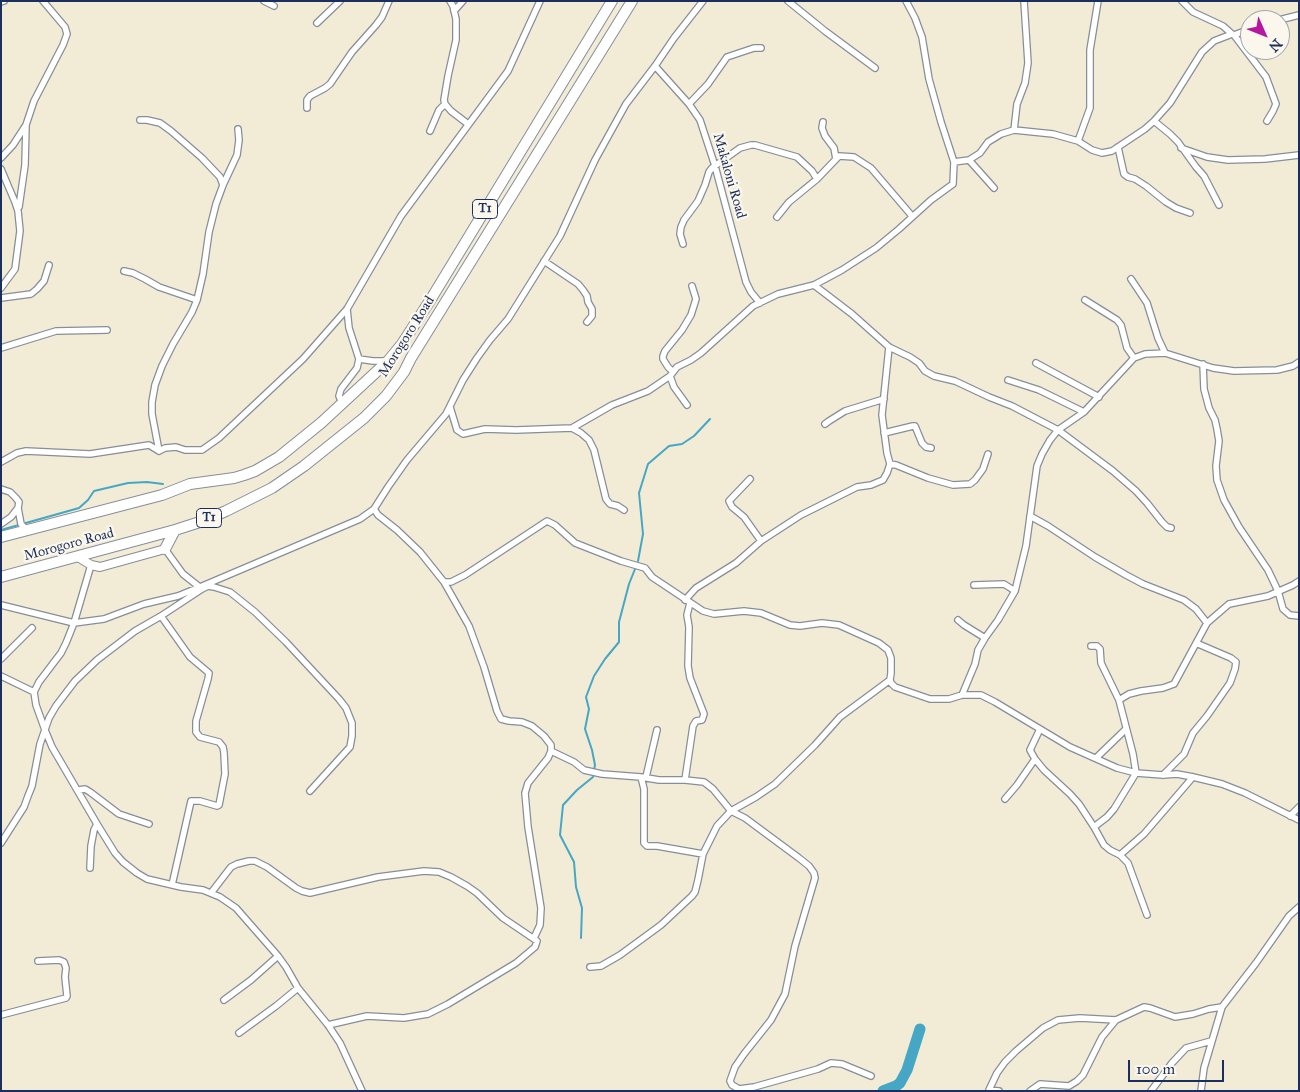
<!DOCTYPE html>
<html>
<head>
<meta charset="utf-8">
<style>
	body { margin:0 }
	#map { position:relative; width:1300px; height:1092px; overflow:hidden; background:#f2ecd6; font-family:"IM FELL Great Primer",serif }
	canvas { display:block }
	.frame { position:absolute; inset:0; border:2px solid #1b2f5e; pointer-events:none }
	.north { position:absolute; left:1240px; top:10px; width:50px; height:50px; box-sizing:border-box; background:#fbf7ec; border:1px solid #a1a7b3; border-radius:50%; rotate:134deg; font-size:14px; font-weight:700; line-height:20px; text-align:center; color:#1b2f5e }
	.north::after { content:''; display:block; margin:auto; width:18px; height:22px; background:#b5179e; clip-path:polygon(50% 0,100% 100%,50% 72%,0 100%) }
	.scale { position:absolute; left:1128px; top:1060px; width:96px; height:22px; box-sizing:border-box; border:2px solid #1b2f5e; border-top:0; padding-left:6px; font-size:15px; line-height:18px; white-space:nowrap; color:#1b2f5e; -webkit-text-stroke:4px #fbf7ec; paint-order:stroke }
</style>
</head>
<body>
<div id="map">
<canvas width="1300" height="1092"></canvas>
<div class="frame"></div>
<div class="north">N</div>
<div class="scale">100 m</div>
</div>
<script>
const ctx = document.querySelector('canvas').getContext('2d');
ctx.lineJoin = 'round';
const shape = rows => new Path2D(rows.map(r => 'M' + r).join(''));
function strokePath(path, color, width, dash) { ctx.strokeStyle = color; ctx.lineWidth = width; ctx.lineCap = dash ? 'butt' : 'round'; ctx.setLineDash(dash || []); ctx.stroke(path); }
function drawText(font, color, halo, rows, align = 'center') {
  ctx.font = font + ' "IM FELL Great Primer",serif'; ctx.lineWidth = 4.5; ctx.setLineDash([]); ctx.textBaseline = 'middle'; ctx.strokeStyle = halo; ctx.fillStyle = color; for (const [text, x, y, turn = 0] of rows) {
    ctx.save(); ctx.translate(x, y); ctx.rotate((+turn || 0) * Math.PI / 180); ctx.textAlign = isNaN(turn) ? turn : align; if (halo) ctx.strokeText(text, 0, 0); ctx.fillText(text, 0, 0); ctx.restore();
  }
}
strokePath(shape([
	[1,530,79,508,88,500,94,491,128,483,147,482,163,484],
	[638,561,643,534,639,493,648,464,669,446,682,444,694,436,710,419],
	[594,770,595,765,592,750,585,729,589,709,586,697,594,676,605,659,619,642,619,622,629,584,635,569],
	[581,938,582,908,576,887,574,862,560,835,563,805,577,790,593,777,594,774]
]), '#46a7c5', 2);
strokePath(shape([
	[883,1091,896,1086,900,1083,907,1070,920,1029]
]), '#46a7c5', 11);
const minor = shape([
	[264,1,274,6],
	[450,1,453,6,456,19,456,40,448,76,444,100,445,104,451,111,468,124],
	[788,1,825,31,875,68],
	[906,1,915,18,922,37,929,79,941,122,954,162,969,160,980,153,988,142,1001,134,1014,130,1053,134,1078,141,1092,150,1102,153,1112,151,1145,129,1154,121,1170,103,1202,52,1214,41,1232,34,1234,35,1250,29],
	[1182,1,1193,12,1223,26,1232,34],
	[1,2,4,1],
	[454,11,463,1],
	[1279,20,1299,15],
	[317,23,340,1],
	[1234,35,1266,77,1276,104,1273,111,1267,121],
	[655,66,689,104,700,120,715,166,746,282,751,292,760,303],
	[689,104,708,84,727,57,754,48,761,48],
	[307,108,307,100,310,96,325,88,330,84,352,52,376,25,382,17,389,1],
	[140,120,147,120,160,123,171,131,202,158,220,177,223,185,216,204,209,232,203,274,197,300,192,312,173,344,162,366,155,385,152,402,152,414,159,451],
	[1154,121,1170,134,1178,142,1196,167,1204,176,1219,205],
	[823,122,822,128,825,136,834,148,836,159],
	[1014,130,1017,104,1025,83,1028,63,1024,1],
	[430,131,439,110,445,104],
	[1078,141,1090,108,1090,50,1098,1],
	[1118,147,1124,174,1128,177,1135,179,1146,186,1166,202,1176,208,1190,213],
	[1181,148,1207,157,1228,160,1265,159,1299,155],
	[1,158,13,145,26,125,34,101,63,45,67,34,65,27,43,1],
	[969,160,994,188],
	[1,169,15,202,18,211,20,231,15,269,1,288],
	[223,185,237,155,239,140,238,129],
	[19,207,25,165,26,125],
	[777,217,789,202,817,179,839,156,854,157,871,168,912,216],
	[683,244,680,234,681,227,684,220,698,201,705,185,709,172,712,168,740,148,751,145,755,145,797,157,812,171,817,179],
	[544,261,578,284,583,290,587,296,588,302,592,309,592,316,587,322],
	[124,271,133,273,145,279,159,287,197,300],
	[1131,279,1147,303,1158,338,1165,353],
	[814,285,852,314,889,347,910,357,919,363,925,371,934,376,955,381,989,397,1012,406,1058,430,1113,471,1136,491,1147,503,1162,522,1167,527,1171,528],
	[1,298,31,294,37,289,44,281,49,265],
	[1085,300,1117,320,1121,325,1127,348,1134,358],
	[1,348,56,331,107,330],
	[359,359,373,361,388,361],
	[1036,363,1099,397],
	[1203,364,1204,389,1209,408,1215,420,1217,429,1219,441,1216,466,1217,480,1224,500,1239,527,1268,570,1278,591,1283,609,1290,615,1299,616],
	[673,372,668,367,663,359,663,356,665,351,682,330,691,315,696,299,692,286],
	[670,376,674,387,687,405],
	[1008,380,1039,390,1084,412],
	[342,403,339,396,341,389,357,368,359,359,349,328,347,309],
	[450,407,457,430,463,434,485,429,516,430,572,428,612,405,648,391,670,376,677,367,691,360,701,353,753,306,778,294,814,285,842,270,876,248,899,229,931,200,953,184,954,162],
	[825,424,829,421,845,411,884,399],
	[572,428,581,433,589,440,594,450,606,499,610,504,618,506,624,510],
	[884,433,913,426,915,426,922,443,926,447,931,448],
	[159,451,165,448,176,447,185,450,202,450,219,438,303,359,347,309,401,216,508,71,540,1],
	[1,462,17,453,26,451,90,454,149,445,159,451],
	[890,464,896,465,928,478,953,485,970,484,975,480,983,469,988,454],
	[750,479,729,501,732,507,744,517,761,541],
	[1,489,10,492,16,498,19,502,18,508,21,524,27,530],
	[374,509,378,515,397,530,420,552,444,582,451,582,465,575,547,521,555,525,575,543,621,561,645,568,652,577,703,611,714,614,744,611,761,613,790,625,800,626,822,623,839,625,879,643,888,650,891,658,891,673,890,680,840,717,815,745,775,784,756,797,731,811,717,826,703,854,698,880,695,892,692,896,661,925,620,955,601,966,590,967],
	[1030,516,1048,526,1095,557,1126,575,1143,584,1184,600,1196,609,1207,623],
	[1,524,11,517,18,508],
	[165,549,183,574,202,589],
	[91,565,74,623,66,643,61,653,39,682,34,692,36,705,45,730,52,747,97,824,115,853,123,862,137,873,147,879,181,887,203,890,220,897,236,908,278,956,286,967,298,988,328,1025,340,1043,362,1091],
	[444,582,469,626,484,667,497,711,501,719,509,721,522,722,532,726,544,736,551,745,551,751,548,758,528,783,525,793,528,827,541,908,540,925,534,938],
	[974,585,1004,584,1015,591],
	[685,600,696,588,736,563,761,541,801,515,857,487,871,485,883,480,887,473,890,464,887,453,882,415,889,347],
	[1,605,74,623,104,619,144,604,178,596,200,587,360,519,374,509,388,487,407,460,446,414,463,380,477,358,490,340,508,319,560,236,595,160,626,104,655,66,674,38,703,1],
	[161,616,190,657,209,673,208,679,196,721,196,732,200,737,219,742,223,747,224,753,225,774,219,805,217,806,200,801,191,801,172,885],
	[958,620,964,625,985,638],
	[1091,646,1097,646,1100,649,1101,663,1119,700,1133,754,1136,773,1114,809,1107,817,1094,827],
	[1,659,32,628],
	[1,676,34,692],
	[890,680,891,683,895,687,930,699,949,699,962,695,981,695,995,702,1070,747,1117,768,1136,773,1163,775,1177,774,1193,777,1222,784,1245,793,1299,820],
	[962,695,975,664,978,650,985,638,998,620,1015,591,1026,546,1037,466,1042,454,1050,440,1058,430,1084,412,1134,358,1145,354,1165,353,1213,368,1234,371,1277,370,1293,366,1299,362],
	[1119,700,1129,694,1141,691,1163,688,1174,684,1207,623,1229,604,1268,596,1293,585,1299,581],
	[1040,729,1030,750,1035,759,1044,770,1070,794,1079,804,1094,827,1104,845,1110,850,1120,855,1128,863,1147,915],
	[551,751,574,762,584,770,602,774,641,777,659,780,685,780,704,782,713,789,731,811,745,818,799,858,809,866,814,873,815,878,795,946,785,994,771,1020,744,1054,735,1067,730,1081,732,1085,739,1089,754,1087,818,1069,831,1063,842,1064,871,1076],
	[1096,758,1126,729],
	[1163,775,1184,754,1193,733,1207,716,1230,683,1235,669,1236,662,1231,658,1196,643],
	[641,777,644,789,644,843,647,846,657,846,703,854],
	[646,777,657,730],
	[685,780,693,726,696,721,702,720,704,714,690,678,688,666,689,627,687,615,690,603],
	[79,790,85,789,90,792,119,814,149,824],
	[1005,799,1017,785,1035,759],
	[1290,816,1299,807],
	[1,843,24,807,28,796,32,786,40,744,49,718,56,706,75,681,97,660,135,631,161,616,202,589,208,586,214,587,230,592,255,612,286,642,339,699,346,708,352,723,352,736,350,747,310,791],
	[1120,855,1144,834,1193,777],
	[90,868,91,846,94,830,97,824],
	[211,893,231,867,237,864,249,861,255,861,267,867,296,888,302,891,310,893,378,877,424,871,439,872,451,877,467,886,477,893,503,918,537,941,535,947,516,963,448,1004,428,1014,404,1018,367,1016,328,1025],
	[224,1000,251,980,278,956],
	[1,1015,66,998,67,996,65,977,66,968,64,962,59,960,38,961],
	[239,1033,276,1006,298,988],
	[999,1091,989,1090,997,1073,1005,1062,1016,1051,1043,1028,1058,1020,1080,1018,1116,1020,1144,1007,1150,1008,1175,1017,1193,1014,1209,1009,1222,1007],
	[1030,1091,1040,1084,1069,1086,1077,1081,1083,1075,1102,1037,1116,1020],
	[1151,1091,1172,1063,1186,1048,1211,1041],
	[1201,1091,1204,1068,1222,1007,1256,963,1289,916,1299,907]
]);
const tertiary = shape([
	[78,557,91,565,100,567,165,549]
]);
const trunk = shape([
	[1,537,162,495,190,484,234,478,244,475,255,471,279,457,321,423,388,361,402,344,431,299,612,1],
	[165,549,175,530],
	[1,577,175,530,203,521,226,511,272,488,304,466,364,418,386,396,404,372,411,358,632,1]
]);
strokePath(minor, '#868e9a', 8);
strokePath(tertiary, '#868e9a', 10);
strokePath(trunk, '#868e9a', 12);
strokePath(minor, '#fff', 5.5);
strokePath(tertiary, '#fff', 8);
strokePath(trunk, '#fff', 10);
for (const [x, y, w] of [
	[485,209,25],
	[209,518,25]
]) { const box = new Path2D(); box.roundRect(x - w / 2, y - 9.5, w, 19, 4); ctx.fillStyle = '#fbf7ec'; ctx.fill(box); strokePath(box, '#1b2f5e', 1); }
drawText('bold 12px', '#1b2f5e', null, [
	["T1",485,209],
	["T1",209,518]
]);
drawText('14px', '#1b2f5e', '#fbf7ec', [
	["Makaloni Road",729,176,74],
	["Morogoro Road",407,337,-58],
	["Morogoro Road",69,545,-15]
]);
</script>
</body>
</html>
